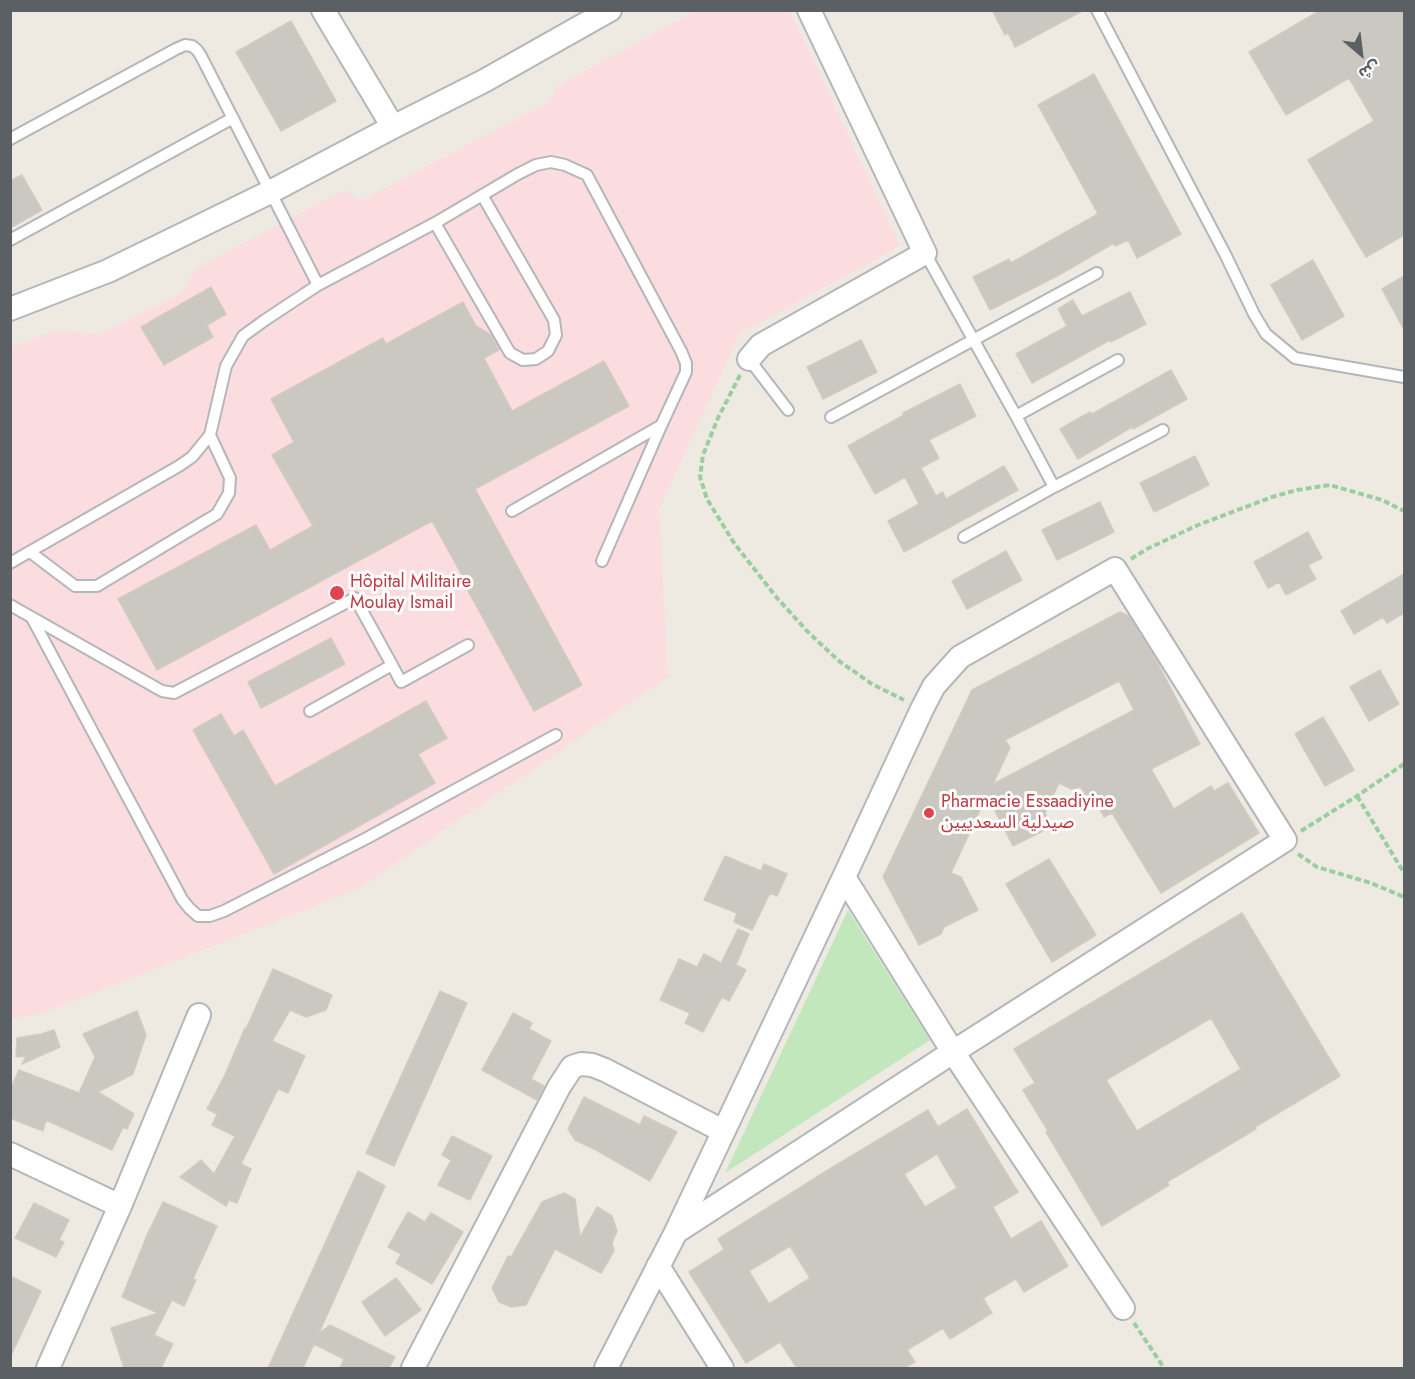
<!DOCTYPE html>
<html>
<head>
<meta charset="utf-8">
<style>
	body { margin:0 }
	#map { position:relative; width:1415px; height:1379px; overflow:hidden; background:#eeeae2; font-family:Jost,"Noto Sans Arabic",sans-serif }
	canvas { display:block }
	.frame { position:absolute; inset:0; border:12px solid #5b6064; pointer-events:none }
	.north { position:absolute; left:1331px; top:24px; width:60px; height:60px; -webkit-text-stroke:4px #fff; paint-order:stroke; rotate:152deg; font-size:16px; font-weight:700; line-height:24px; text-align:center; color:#5b6064 }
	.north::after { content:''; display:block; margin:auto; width:21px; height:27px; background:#5b6064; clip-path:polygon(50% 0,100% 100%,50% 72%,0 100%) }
</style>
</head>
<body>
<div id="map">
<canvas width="1415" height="1379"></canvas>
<div class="frame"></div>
<div class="north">ش</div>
</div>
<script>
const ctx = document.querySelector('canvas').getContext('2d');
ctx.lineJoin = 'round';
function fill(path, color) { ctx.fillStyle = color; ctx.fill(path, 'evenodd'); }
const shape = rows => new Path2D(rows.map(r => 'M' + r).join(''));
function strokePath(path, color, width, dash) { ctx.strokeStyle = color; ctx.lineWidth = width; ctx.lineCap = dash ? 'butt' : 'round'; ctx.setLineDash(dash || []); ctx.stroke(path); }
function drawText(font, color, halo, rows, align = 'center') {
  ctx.font = font + ' Jost,"Noto Sans Arabic",sans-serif'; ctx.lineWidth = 6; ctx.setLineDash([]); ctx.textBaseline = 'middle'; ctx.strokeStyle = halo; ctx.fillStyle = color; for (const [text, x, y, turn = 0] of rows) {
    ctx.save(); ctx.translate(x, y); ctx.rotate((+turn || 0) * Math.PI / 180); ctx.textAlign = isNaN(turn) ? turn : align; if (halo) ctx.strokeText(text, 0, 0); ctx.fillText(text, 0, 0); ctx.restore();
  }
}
fill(shape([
	[695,11,790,11,900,246,740,333,659,509,668,677,358,889,43,1013,11,1020,10,347,57,330,100,334,182,293,196,268,345,190,360,201,550,102,556,87]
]), '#fcdddf');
fill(shape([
	[848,910,930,1040,725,1173]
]), '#c3e7bd');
const building = shape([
	[992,10,1084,10,1015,47,1008,33,1005,35,992,10],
	[1321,10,1404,10,1404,235,1366,257,1308,160,1374,121,1349,78,1286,115,1249,52,1321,10],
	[291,21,336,101,281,131,236,52,291,21],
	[1094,74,1181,234,1137,258,1128,240,1115,246,1114,243,1059,275,990,310,973,277,1009,259,1011,263,1098,214,1038,105,1094,74],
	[22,175,42,210,10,228,10,181,22,175],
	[1313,260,1344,316,1302,340,1271,285,1313,260],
	[1404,276,1404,330,1382,289,1404,276],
	[211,287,226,314,207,325,213,337,164,365,141,327,211,287],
	[1130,292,1146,324,1111,342,1110,340,1032,383,1016,354,1067,326,1058,309,1073,300,1082,316,1130,292],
	[463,302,476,326,491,335,499,350,484,358,512,411,604,361,629,406,475,489,582,685,534,711,461,578,463,577,432,521,157,670,118,599,256,525,270,550,313,526,272,455,294,442,271,399,383,338,386,344,463,302],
	[861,340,877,372,823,399,807,367,861,340],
	[1171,370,1187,399,1133,429,1132,427,1078,459,1060,429,1090,412,1092,414,1171,370],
	[960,384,976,416,929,440,939,458,921,468,936,496,943,492,946,499,1004,466,1018,490,904,552,888,521,919,504,905,477,875,494,848,446,904,415,903,413,960,384],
	[1195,456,1209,485,1154,512,1140,483,1195,456],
	[1100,502,1114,532,1057,560,1042,530,1100,502],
	[1308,532,1322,558,1308,565,1316,579,1286,595,1279,582,1268,588,1254,562,1308,532],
	[1006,551,1022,580,967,609,952,581,1006,551],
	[1404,574,1404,613,1387,623,1383,617,1354,634,1341,611,1404,574],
	[1120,612,1129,616,1156,660,1200,744,1151,769,1174,809,1211,786,1214,791,1228,783,1259,833,1161,893,1112,813,1104,817,1097,804,1092,806,1080,786,1073,790,1059,783,1045,813,1050,823,1047,829,1013,846,987,795,951,873,961,877,978,910,944,927,941,934,919,945,883,877,972,690,1120,612],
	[1119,681,1134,710,993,784,1010,748,1005,740,1119,681],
	[331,638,345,664,261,708,248,682,331,638],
	[1380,670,1399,704,1369,721,1350,687,1380,670],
	[426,701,447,738,418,754,435,783,274,874,193,730,221,714,234,736,243,730,275,786,426,701],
	[1323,717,1354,770,1325,786,1295,734,1323,717],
	[725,856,761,871,764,864,787,874,777,896,770,893,752,930,734,922,737,913,704,900,725,856],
	[1049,859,1096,935,1052,962,1006,884,1049,859],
	[1242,913,1340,1076,1255,1127,1256,1129,1167,1182,1169,1185,1102,1226,1046,1132,1048,1131,1023,1090,1035,1083,1014,1049,1242,913],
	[1211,1018,1241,1069,1137,1131,1106,1080,1211,1018],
	[738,929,749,934,736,965,746,970,729,1001,722,997,703,1032,685,1023,690,1013,660,1000,679,959,697,967,704,954,721,963,738,929],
	[273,969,332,995,326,1010,306,1017,290,1010,272,1041,305,1056,288,1093,278,1089,241,1164,251,1169,237,1203,229,1200,226,1206,180,1177,201,1160,214,1174,235,1136,212,1125,217,1114,207,1109,225,1075,245,1028,246,1029,273,969],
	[440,991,467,1003,394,1166,366,1153,440,991],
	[137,1011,146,1035,133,1074,98,1092,134,1114,127,1129,123,1127,112,1150,46,1120,43,1131,10,1118,10,1090,19,1070,79,1093,95,1057,83,1034,137,1011],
	[513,1013,532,1023,529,1029,551,1041,531,1079,544,1086,537,1100,482,1070,513,1013],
	[54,1030,60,1047,22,1064,26,1056,16,1057,17,1038,41,1034,54,1030],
	[584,1097,640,1125,644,1116,677,1132,650,1181,596,1150,575,1140,568,1129,584,1097],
	[967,1109,1018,1192,993,1207,1011,1239,1041,1221,1068,1266,1024,1292,1016,1279,983,1298,992,1313,950,1339,943,1328,907,1350,915,1362,904,1368,797,1368,780,1342,746,1363,689,1272,724,1250,718,1239,828,1170,928,1110,938,1127,967,1109],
	[937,1154,957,1188,925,1207,904,1174,937,1154],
	[790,1246,810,1278,769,1304,749,1271,790,1246],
	[452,1136,492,1156,470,1200,438,1185,451,1160,442,1155,452,1136],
	[358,1171,385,1186,319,1333,330,1325,395,1357,389,1368,340,1368,344,1359,314,1344,303,1368,268,1368,358,1171],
	[564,1193,575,1199,580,1237,597,1207,612,1216,617,1231,612,1243,614,1251,601,1273,555,1249,526,1305,511,1307,499,1302,492,1288,508,1256,511,1257,542,1202,564,1193],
	[163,1202,217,1226,193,1279,196,1280,184,1306,172,1300,154,1335,173,1344,161,1368,124,1368,111,1328,158,1313,122,1297,148,1233,163,1202],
	[34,1203,69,1220,59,1240,64,1242,56,1257,15,1238,34,1203],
	[408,1212,425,1222,431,1213,463,1232,432,1284,396,1263,401,1254,388,1247,408,1212],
	[10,1276,41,1291,10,1358,10,1276],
	[396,1278,421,1310,385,1336,362,1302,396,1278]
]);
fill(building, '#cbc7c1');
strokePath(building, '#d3cbc0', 1.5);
const lane = shape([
	[1097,10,1225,254,1254,314,1266,334,1295,358,1404,377],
	[10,139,176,49,185,45,192,46,197,50,201,56,318,285,265,320,243,336,226,366,210,435,192,457,179,466,10,563],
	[435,223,510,353,523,360,536,359,548,351,556,335,554,320,482,195],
	[10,240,233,118],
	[925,253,1016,416,1054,487],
	[318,285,435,223,518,174,536,165,551,162,565,165,587,175,681,351,686,363,686,372,661,426,602,561],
	[749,359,788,410],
	[1016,416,1118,360],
	[831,417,1097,273],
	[512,511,660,426],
	[964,537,1054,487,1163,430],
	[30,552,75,586,97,586,217,514,229,493,230,478,210,435],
	[10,605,162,691,174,693,355,598,392,665,310,711],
	[32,618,182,899,189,908,198,916,210,916,224,911,367,838,556,735],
	[392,665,401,682,468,645]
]);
const street = shape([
	[323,10,393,127],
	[10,309,108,271,270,192,393,127,484,81,610,10],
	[749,359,761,345,925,253,809,10],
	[844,877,953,1052,1123,1308],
	[10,1154,120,1206],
	[658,1266,722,1368],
	[48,1368,120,1206,199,1015],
	[413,1368,559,1087,572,1067,581,1064,592,1065,605,1070,723,1131],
	[606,1368,676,1232,844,877,922,709,934,686,960,657,1115,569,1285,840,953,1052,676,1232]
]);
strokePath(lane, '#b3b6ba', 14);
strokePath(street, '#b3b6ba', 26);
strokePath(shape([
	[740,375,718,418,703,455,700,477,707,499,734,543,777,598,808,632,839,661,872,684,904,700],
	[1131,559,1147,549,1198,525,1272,497,1297,490,1330,485,1382,500,1404,511],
	[1357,796,1404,873],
	[1301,831,1357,796,1404,764],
	[1298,854,1317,867,1371,883,1404,897],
	[1134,1323,1164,1368]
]), '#99cea0', 4, [6, 3]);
strokePath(lane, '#fff', 10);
strokePath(street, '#fff', 22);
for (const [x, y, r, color] of [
	[337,593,8,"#e0444e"],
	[929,813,6,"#e0444e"]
]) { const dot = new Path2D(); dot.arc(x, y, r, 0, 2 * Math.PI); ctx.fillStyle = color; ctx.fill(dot); strokePath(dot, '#fff', 2); }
drawText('18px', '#be3a42', '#fff', [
	["Hôpital Militaire",350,583],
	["Moulay Ismail",350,604],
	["Pharmacie Essaadiyine",941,803],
	["صيدلية السعدييين",941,824]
], 'left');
</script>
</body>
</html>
